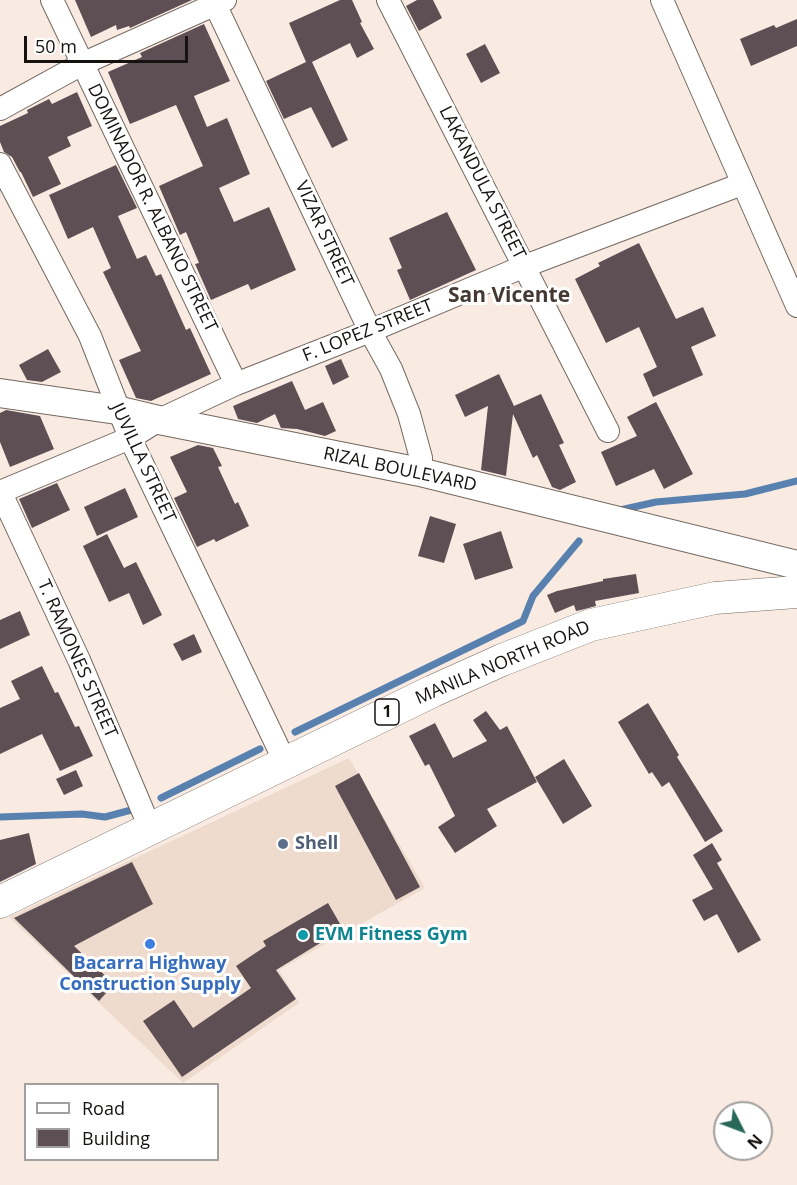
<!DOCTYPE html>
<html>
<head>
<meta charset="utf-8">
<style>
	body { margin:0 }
	#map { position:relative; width:797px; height:1185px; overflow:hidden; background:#f9ebe2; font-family:"Open Sans",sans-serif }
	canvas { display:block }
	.legend { position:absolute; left:24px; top:1083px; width:195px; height:78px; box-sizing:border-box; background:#fff; border:2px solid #a2a09f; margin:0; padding:8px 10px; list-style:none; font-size:18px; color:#16120f }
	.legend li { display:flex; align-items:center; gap:12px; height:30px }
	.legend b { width:30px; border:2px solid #a2a09f }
	.north { position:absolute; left:713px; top:1101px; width:60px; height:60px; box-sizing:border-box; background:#fff; border:2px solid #a2a09f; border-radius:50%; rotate:132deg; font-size:16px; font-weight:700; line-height:24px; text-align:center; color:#16120f }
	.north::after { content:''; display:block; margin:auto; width:21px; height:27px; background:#276858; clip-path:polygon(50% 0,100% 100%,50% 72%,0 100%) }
	.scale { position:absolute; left:24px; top:36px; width:164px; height:27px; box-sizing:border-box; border:3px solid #16120f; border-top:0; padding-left:8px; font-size:18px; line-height:21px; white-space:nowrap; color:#16120f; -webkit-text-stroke:4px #fff; paint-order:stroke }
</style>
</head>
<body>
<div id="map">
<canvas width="797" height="1185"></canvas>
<ul class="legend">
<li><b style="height:8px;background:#fff"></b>Road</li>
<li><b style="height:16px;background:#5d4f53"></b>Building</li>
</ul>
<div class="north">N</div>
<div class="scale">50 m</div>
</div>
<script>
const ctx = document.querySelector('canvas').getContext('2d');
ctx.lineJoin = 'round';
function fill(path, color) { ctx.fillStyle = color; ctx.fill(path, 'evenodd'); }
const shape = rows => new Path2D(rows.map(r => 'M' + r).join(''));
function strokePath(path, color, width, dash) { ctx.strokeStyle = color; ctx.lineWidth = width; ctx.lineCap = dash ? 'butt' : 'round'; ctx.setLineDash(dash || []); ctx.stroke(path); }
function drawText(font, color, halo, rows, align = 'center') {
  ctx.font = font + ' "Open Sans",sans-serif'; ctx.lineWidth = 6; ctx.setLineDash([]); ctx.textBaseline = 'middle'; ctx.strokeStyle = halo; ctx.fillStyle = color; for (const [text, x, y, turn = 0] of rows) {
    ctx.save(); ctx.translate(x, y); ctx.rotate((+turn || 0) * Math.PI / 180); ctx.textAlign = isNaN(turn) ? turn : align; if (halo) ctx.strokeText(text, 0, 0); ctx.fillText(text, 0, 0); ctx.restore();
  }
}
fill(shape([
	[349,758,425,888,279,970,299,1003,183,1083,9,917]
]), '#efdbce');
strokePath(shape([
	[620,510,656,502,745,494,797,481],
	[295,732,523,621,533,596,579,541],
	[161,798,260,749],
	[0,817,82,814,105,817,135,809]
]), '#5881af', 7);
fill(shape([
	[75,0,192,0,130,28,129,26,117,30,116,25,91,37],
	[340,0,352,0,362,22,360,23,374,49,357,58,350,43,312,62,348,140,332,148,311,107,284,119,266,81,306,62,289,23],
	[417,0,433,0,442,18,419,31,406,6],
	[797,19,797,46,751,66,740,39,774,25,776,28],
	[204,24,230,81,194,96,207,127,227,118,250,174,219,188,234,222,269,207,296,270,251,290,248,284,211,300,195,264,199,263,186,232,180,235,159,186,203,166,176,105,130,124,108,72,142,57,140,53],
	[485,44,500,73,481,83,466,54],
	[77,92,92,126,67,137,71,146,48,157,61,184,33,197,21,172,20,172,12,157,4,152,0,142,0,126,28,113,27,110,49,99,52,104],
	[116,165,137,208,118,216,137,259,146,255,156,276,161,274,186,330,190,328,211,374,151,401,136,398,119,360,141,351,103,272,111,268,93,227,68,239,49,195],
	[447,212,476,270,410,300,397,270,402,268,389,238],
	[639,243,676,319,703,307,716,336,691,347,703,375,653,397,643,374,657,367,639,327,606,343,575,279,600,266,598,263],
	[48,349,61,372,42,382,27,380,19,365],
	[341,359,349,377,333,385,325,366],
	[499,374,514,406,541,394,564,443,559,445,576,482,560,490,552,487,537,455,533,458,513,414,506,476,481,470,488,406,465,417,455,395],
	[292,381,305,410,323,402,336,431,325,436,297,429,281,428,275,414,257,423,238,419,233,406],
	[656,402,693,474,664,489,654,469,616,486,601,452,637,436,627,417],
	[6,410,40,416,54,449,10,467,0,442,0,413],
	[198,445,213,448,222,466,218,467,235,504,238,502,249,526,216,542,214,539,197,547,174,498,187,492,170,457],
	[57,483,70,510,32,528,19,499],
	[125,488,138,517,97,536,84,507],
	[430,516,456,524,444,563,418,556],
	[501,531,513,568,475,580,463,544],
	[107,534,124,568,136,562,162,615,143,625,129,593,109,602,83,546],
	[636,574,639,593,595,601,596,606,581,610,576,611,574,605,555,613,547,595,557,591,603,581,603,579],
	[20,611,30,635,0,649,0,620],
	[194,634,202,652,182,661,173,644],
	[42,666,55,693,58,692,75,727,79,726,93,756,60,771,42,734,0,754,0,708,20,699,11,681],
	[648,703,679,755,677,757,723,831,705,842,669,782,662,787,652,772,649,774,618,722],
	[486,711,500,730,507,726,537,782,487,809,497,826,455,853,438,827,455,816,429,764,425,766,409,736,435,723,453,758,487,741,473,720],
	[564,759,592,806,563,824,535,777],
	[76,770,83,786,64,795,56,779],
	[359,773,420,887,396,900,335,786],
	[29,833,36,864,0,882,0,840],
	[712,843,722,860,717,863,761,940,738,953,717,914,704,921,692,900,713,889,693,855],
	[132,862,153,904,74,946,114,984,99,1001,14,918],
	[328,903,343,929,276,970,296,999,182,1077,143,1021,174,1000,193,1028,251,988,236,966,266,946,263,941]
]), '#5d4f53');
const minor = shape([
	[52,0,236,384],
	[213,0,370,331,391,369,409,414,421,458,420,472],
	[388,0,608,431],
	[662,0,797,306],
	[0,109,82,64,225,0],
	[0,164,90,336,130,438,285,762],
	[0,491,79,660,150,828],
	[0,492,130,438,159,420,236,384,370,331,525,266,742,184]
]);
const major = shape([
	[0,393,117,410,159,420,420,472,797,565]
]);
const highway = shape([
	[0,902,433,691,502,660,591,625,715,598,797,592]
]);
strokePath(minor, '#736860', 24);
strokePath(major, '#736860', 30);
strokePath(highway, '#736860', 33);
strokePath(minor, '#fff', 22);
strokePath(major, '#fff', 28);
strokePath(highway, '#fff', 32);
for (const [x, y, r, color] of [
	[283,844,6,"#5c6f8a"],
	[303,935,6,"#0f9aa8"],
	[150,944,6,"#3f7fe0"]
]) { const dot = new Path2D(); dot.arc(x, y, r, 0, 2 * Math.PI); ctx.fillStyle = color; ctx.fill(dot); strokePath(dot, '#fff', 2); }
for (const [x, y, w] of [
	[387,712,24]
]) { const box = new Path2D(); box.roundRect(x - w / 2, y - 13, w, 26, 4.5); ctx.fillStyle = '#fff'; ctx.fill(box); strokePath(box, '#16120f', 1.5); }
drawText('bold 16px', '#16120f', null, [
	["1",387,712]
]);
drawText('18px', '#16120f', '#fff', [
	["LAKANDULA STREET",482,183,63],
	["DOMINADOR R. ALBANO STREET",152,208,64],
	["VIZAR STREET",324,234,65],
	["F. LOPEZ STREET",368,331,-22],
	["JUVILLA STREET",143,463,65],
	["RIZAL BOULEVARD",400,470,12],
	["T. RAMONES STREET",77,659,66],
	["MANILA NORTH ROAD",503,663,-23]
]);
drawText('bold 18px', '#4e5e75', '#fff', [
	["Shell",295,844]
], 'left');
drawText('bold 18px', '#0d838f', '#fff', [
	["EVM Fitness Gym",315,935]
], 'left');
drawText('bold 18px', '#366cbe', '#fff', [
	["Bacarra Highway",150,964],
	["Construction Supply",150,985]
]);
drawText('bold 21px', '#453a33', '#fff', [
	["San Vicente",509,296]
]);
</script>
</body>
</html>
